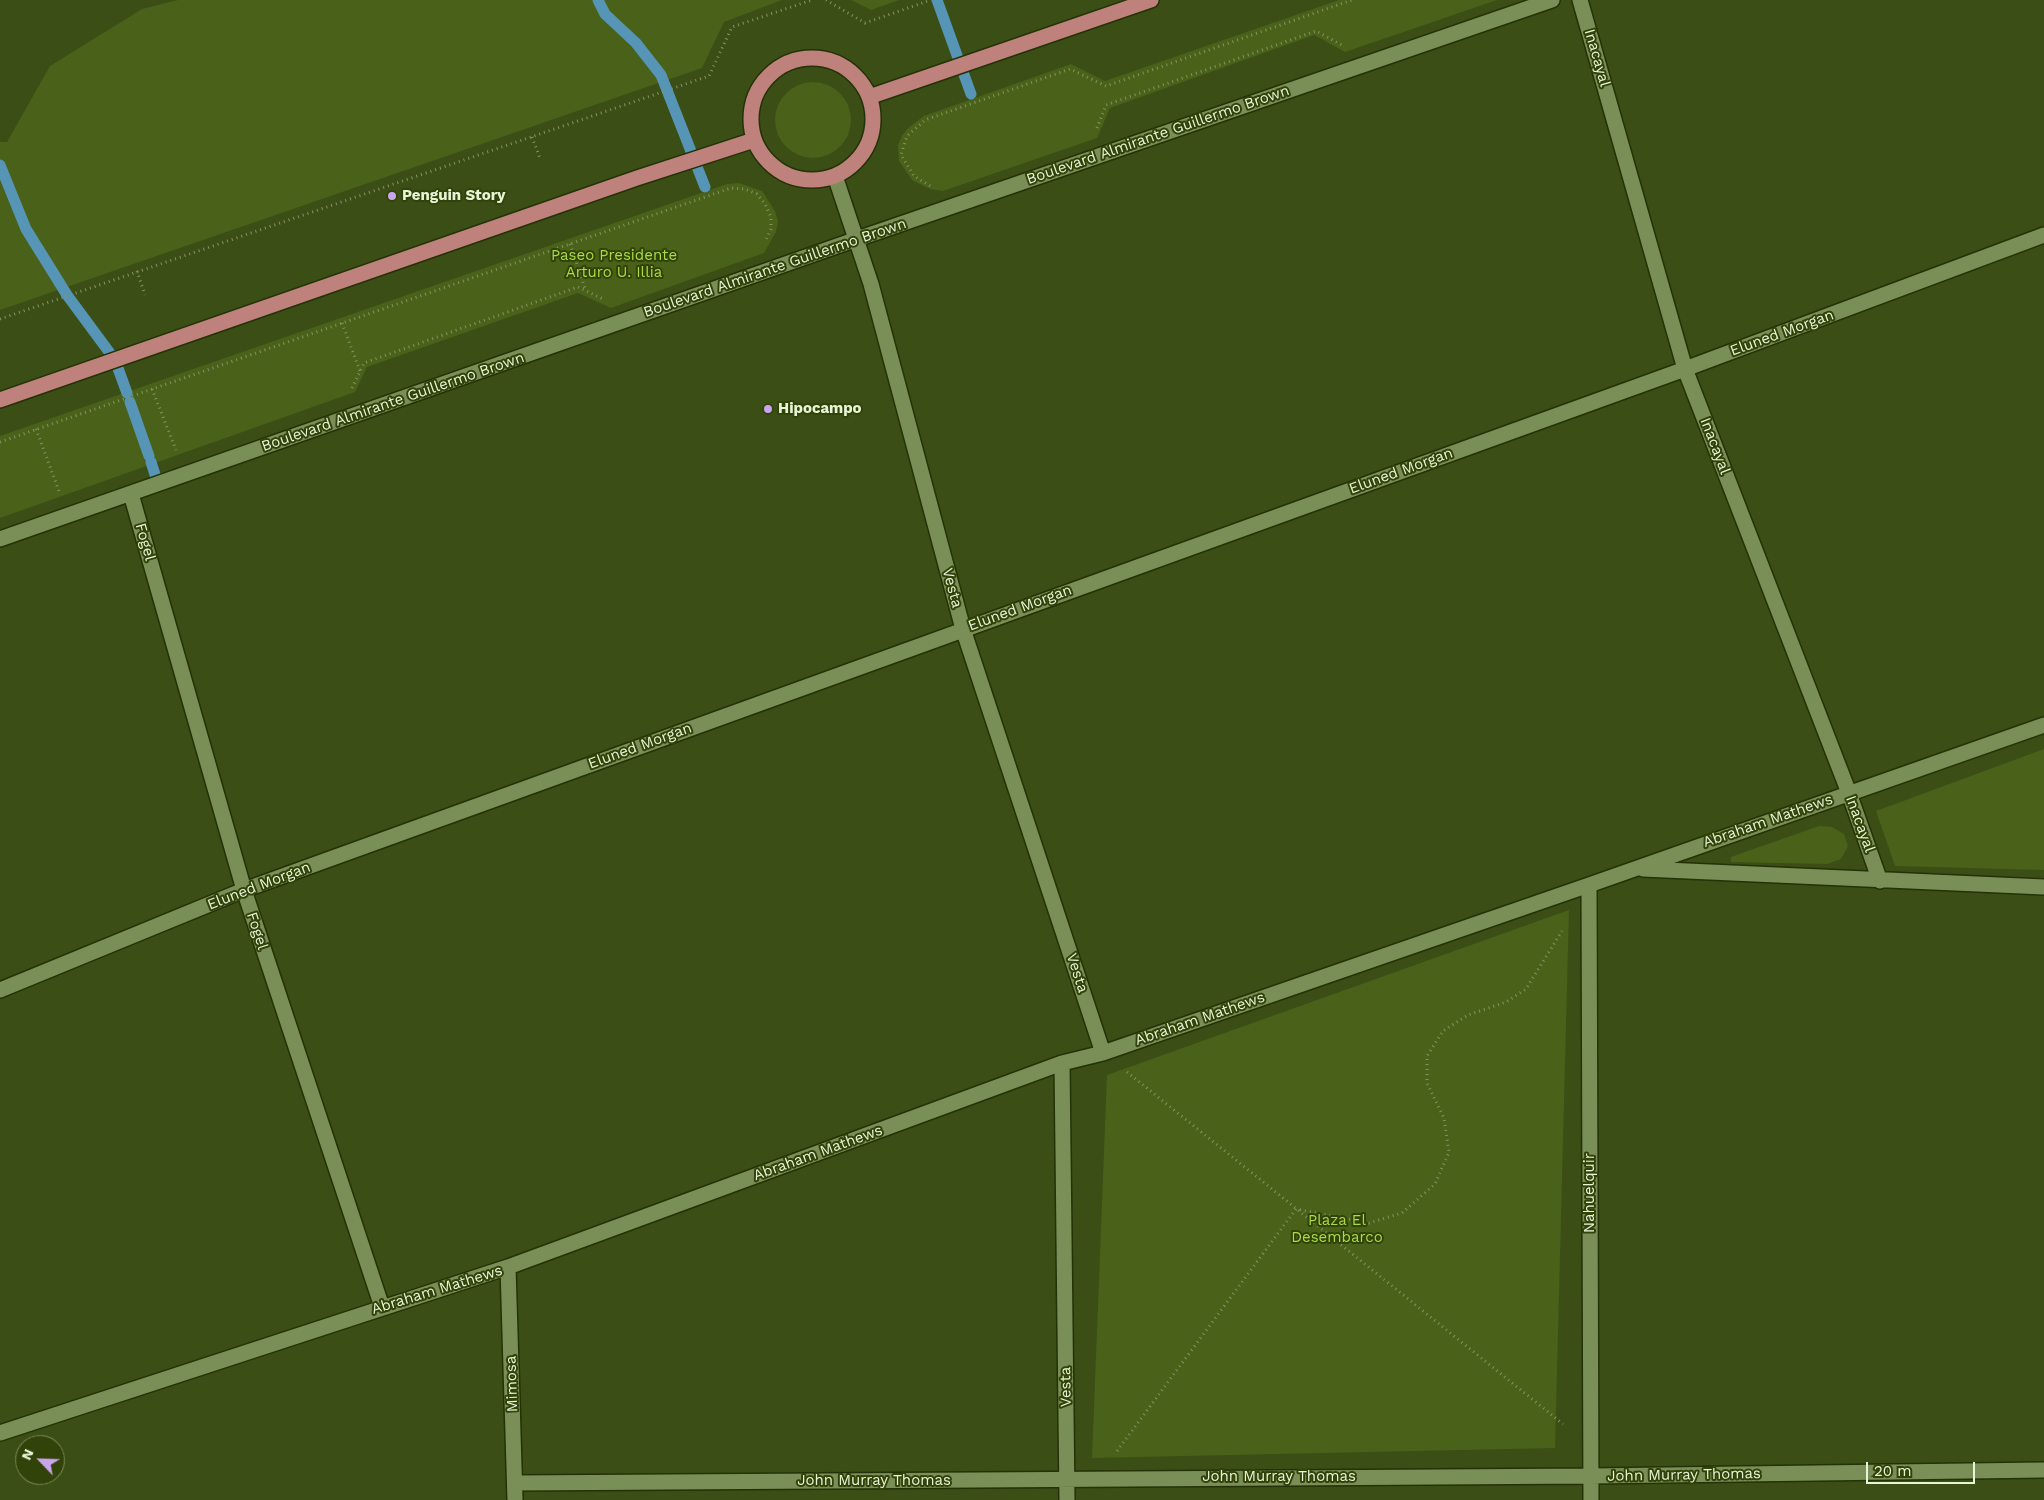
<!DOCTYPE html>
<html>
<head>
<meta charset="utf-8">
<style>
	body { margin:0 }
	#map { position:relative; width:2044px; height:1500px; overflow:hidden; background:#3b4e16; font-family:"Work Sans",sans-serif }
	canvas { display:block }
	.north { position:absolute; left:15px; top:1435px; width:50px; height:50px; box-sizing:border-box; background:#314309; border:1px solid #7a8a5b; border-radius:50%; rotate:294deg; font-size:14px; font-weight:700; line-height:20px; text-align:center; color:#e7f4d6 }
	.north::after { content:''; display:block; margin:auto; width:18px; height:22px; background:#c9a5ee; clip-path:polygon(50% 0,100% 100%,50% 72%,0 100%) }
	.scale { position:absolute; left:1866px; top:1462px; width:109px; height:22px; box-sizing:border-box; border:2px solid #e7f4d6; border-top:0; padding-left:6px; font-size:15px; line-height:18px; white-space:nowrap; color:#e7f4d6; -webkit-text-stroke:4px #314309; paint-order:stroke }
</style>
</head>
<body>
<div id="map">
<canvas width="2044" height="1500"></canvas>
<div class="north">N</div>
<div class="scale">20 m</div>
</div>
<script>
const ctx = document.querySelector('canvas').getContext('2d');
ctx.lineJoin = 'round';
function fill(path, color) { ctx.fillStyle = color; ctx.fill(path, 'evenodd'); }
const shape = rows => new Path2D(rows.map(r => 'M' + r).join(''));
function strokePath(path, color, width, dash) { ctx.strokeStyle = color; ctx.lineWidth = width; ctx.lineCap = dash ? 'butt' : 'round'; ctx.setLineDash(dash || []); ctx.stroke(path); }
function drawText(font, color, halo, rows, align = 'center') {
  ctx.font = font + ' "Work Sans",sans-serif'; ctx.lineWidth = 4; ctx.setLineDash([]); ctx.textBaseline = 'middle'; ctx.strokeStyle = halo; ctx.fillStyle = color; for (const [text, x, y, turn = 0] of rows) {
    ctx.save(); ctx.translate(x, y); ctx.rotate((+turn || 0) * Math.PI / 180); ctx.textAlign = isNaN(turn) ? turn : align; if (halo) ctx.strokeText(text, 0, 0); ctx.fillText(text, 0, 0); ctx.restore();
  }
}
fill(shape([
	[178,0,782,0,724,22,702,68,0,310,0,142,7,142,50,66,142,9],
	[851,0,899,0,871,10],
	[1339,0,1497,0,1345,52,1314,35,1110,108,1097,138,943,191,930,189,912,180,899,161,898,145,902,136,908,128,924,116,1071,64,1105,81],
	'775 120a38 38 0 1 1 76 0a38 38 0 1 1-76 0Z',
	[739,183,762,191,775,211,778,221,776,232,764,253,611,308,578,293,367,367,355,392,0,518,0,436,727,184],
	[2044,749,2044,870,1895,866,1876,811],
	[1819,826,1832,827,1844,834,1848,846,1841,859,1827,864,1731,862,1731,857],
	[1569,910,1555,1448,1092,1458,1107,1075]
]), '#496119');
strokePath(shape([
	[598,0,605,14,636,43,661,75,705,187],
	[937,0,971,94],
	[0,165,26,229,67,295,115,360,127,393],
	[130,402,149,456],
	[151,462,158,484]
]), '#5795b6', 11);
const minor = shape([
	[1580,0,1685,369,1849,793,1880,881],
	[835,176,871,284,963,629,1103,1053],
	[131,494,244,890,382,1307],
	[0,539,857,239,1552,0],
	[1643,869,2044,887],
	[1589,885,1591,1500],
	[0,990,244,890,1685,369,2044,235],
	[1062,1063,1067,1500],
	[508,1267,515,1500],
	[0,1433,508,1267,1062,1063,1103,1053,1589,885,2044,725],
	[515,1483,1590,1476,2044,1470]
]);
const major = shape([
	'751 119a61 61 0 1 1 122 0a61 61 0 1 1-122 0Z',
	[869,97,1151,0],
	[0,400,637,178,754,140]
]);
strokePath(minor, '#243207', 18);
strokePath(major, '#243207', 18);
strokePath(shape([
	[826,0,865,23,931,0],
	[1097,128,1106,105,1316,31,1342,45],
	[532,137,540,158],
	[930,186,914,176,901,155,907,136,925,120,1070,69,1106,86,1352,0],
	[570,244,586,291],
	[137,271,145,295],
	[0,319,709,76,732,27,812,0],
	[342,323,360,371],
	[352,388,364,363,578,287,603,299],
	[152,389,176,450],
	[36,429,59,491],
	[0,442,731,188,745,189,757,194,765,204,771,217,771,229,765,242],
	[1127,1072,1563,1424],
	[1117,1451,1296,1209,1369,1223,1402,1213,1435,1184,1449,1152,1444,1118,1427,1083,1427,1056,1443,1031,1468,1015,1506,1002,1526,989,1562,931]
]), '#839366', 3, [1, 4]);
strokePath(minor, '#798f57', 15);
strokePath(major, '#bf817c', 15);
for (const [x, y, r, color] of [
	[392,196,5,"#c9a5ee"],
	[768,409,5,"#c9a5ee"]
]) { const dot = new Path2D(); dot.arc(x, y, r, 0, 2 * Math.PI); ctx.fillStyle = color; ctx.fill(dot); strokePath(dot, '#314309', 2); }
drawText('15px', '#e7f4d6', '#314309', [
	["Inacayal",1597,58,74],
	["Boulevard Almirante Guillermo Brown",1158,135,-19],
	["Boulevard Almirante Guillermo Brown",775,268,-19],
	["Eluned Morgan",1782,333,-20],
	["Boulevard Almirante Guillermo Brown",393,402,-19],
	["Inacayal",1715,446,69],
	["Eluned Morgan",1401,471,-20],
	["Fogel",145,542,74],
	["Vesta",952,588,75],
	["Eluned Morgan",1020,608,-20],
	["Eluned Morgan",640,746,-20],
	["Abraham Mathews",1768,821,-19],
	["Inacayal",1860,824,70],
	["Eluned Morgan",259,886,-21],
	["Fogel",257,931,72],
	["Vesta",1077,973,72],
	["Abraham Mathews",1200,1019,-19],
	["Abraham Mathews",818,1153,-20],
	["Nahuelquir",1590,1193,-90],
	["Abraham Mathews",437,1290,-17],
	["Mimosa",512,1384,-92],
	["Vesta",1066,1387,-91],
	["John Murray Thomas",1684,1475,-1],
	["John Murray Thomas",1279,1477],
	["John Murray Thomas",874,1481]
]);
drawText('bold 15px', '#e7f4d6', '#314309', [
	["Penguin Story",402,196],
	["Hipocampo",778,409]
], 'left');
drawText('15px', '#a9db45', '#314309', [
	["Paseo Presidente",614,256],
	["Arturo U. Illia",614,273],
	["Plaza El",1337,1221],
	["Desembarco",1337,1238]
]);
</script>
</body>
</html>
